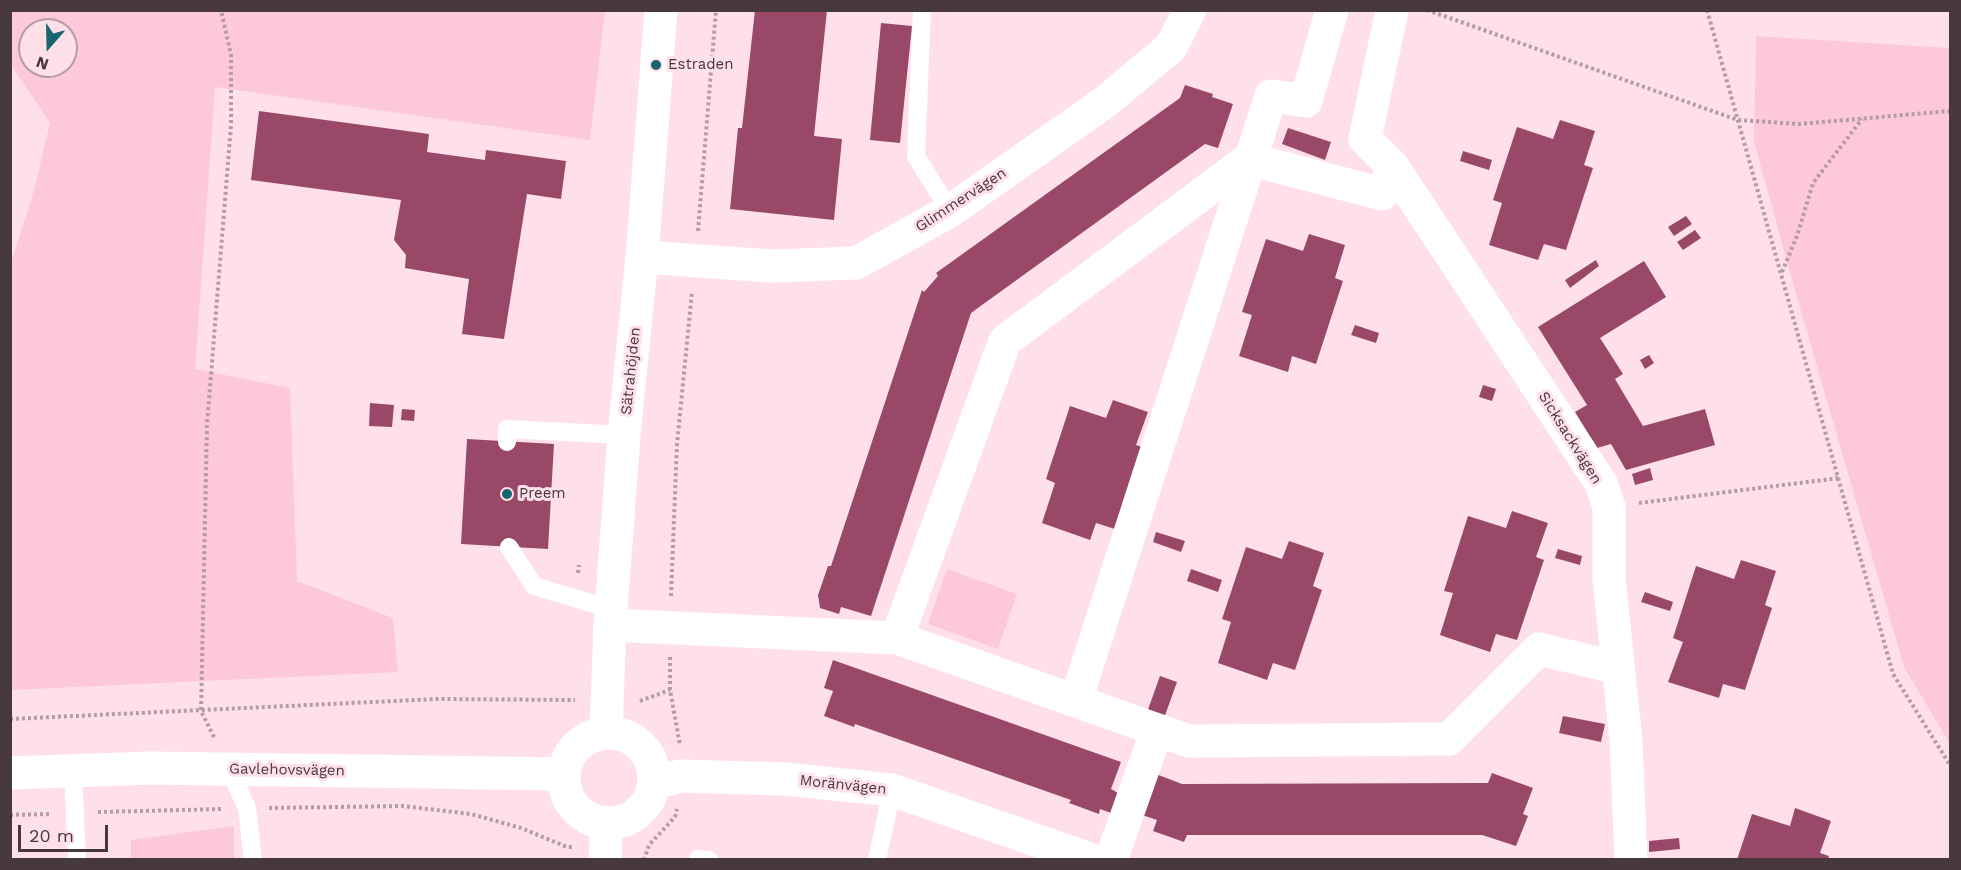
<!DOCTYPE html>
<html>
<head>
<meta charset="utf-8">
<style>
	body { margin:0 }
	#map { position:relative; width:1961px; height:870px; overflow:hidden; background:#ffe0e9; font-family:"Work Sans",sans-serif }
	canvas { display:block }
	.frame { position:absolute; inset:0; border:12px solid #47383c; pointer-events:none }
	.north { position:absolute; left:18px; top:18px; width:60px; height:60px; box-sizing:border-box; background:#ffe0e9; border:2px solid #b59da4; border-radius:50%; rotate:200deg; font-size:16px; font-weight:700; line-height:24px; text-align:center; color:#47383c }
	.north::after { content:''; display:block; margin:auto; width:21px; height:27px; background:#19656f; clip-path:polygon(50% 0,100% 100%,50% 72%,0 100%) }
	.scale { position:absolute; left:18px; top:825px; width:90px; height:27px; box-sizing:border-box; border:3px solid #47383c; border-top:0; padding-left:8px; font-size:18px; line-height:21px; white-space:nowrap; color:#47383c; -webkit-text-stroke:4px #ffe0e9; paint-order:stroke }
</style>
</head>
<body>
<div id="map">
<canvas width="1961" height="870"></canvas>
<div class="frame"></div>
<div class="north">N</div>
<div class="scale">20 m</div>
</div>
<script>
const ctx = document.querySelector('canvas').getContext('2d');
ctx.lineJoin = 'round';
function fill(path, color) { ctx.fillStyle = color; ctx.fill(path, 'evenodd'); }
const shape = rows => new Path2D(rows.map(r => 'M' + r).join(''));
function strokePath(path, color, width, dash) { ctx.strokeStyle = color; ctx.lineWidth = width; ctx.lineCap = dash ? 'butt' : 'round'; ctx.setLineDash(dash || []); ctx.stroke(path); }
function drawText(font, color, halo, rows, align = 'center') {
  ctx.font = font + ' "Work Sans",sans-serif'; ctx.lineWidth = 6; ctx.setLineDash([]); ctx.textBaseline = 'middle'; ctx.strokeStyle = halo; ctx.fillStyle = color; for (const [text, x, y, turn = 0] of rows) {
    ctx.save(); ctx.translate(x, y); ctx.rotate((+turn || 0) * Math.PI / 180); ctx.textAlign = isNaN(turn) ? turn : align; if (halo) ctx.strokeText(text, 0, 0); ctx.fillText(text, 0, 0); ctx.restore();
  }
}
fill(shape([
	[10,11,605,11,590,140,215,87,195,369,290,388,297,581,393,618,398,672,11,690,11,263,34,190,50,123,11,65],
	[30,30,66,30,66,66,30,66],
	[1756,36,1950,48,1950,744,1904,667,1790,273,1754,141],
	[947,569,1017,594,998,649,928,624],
	[234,826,234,859,131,859,131,840]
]), '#fdc9d9');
fill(shape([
	[755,10,827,10,814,136,842,139,834,220,730,209,738,128,742,128],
	[881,23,912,26,900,143,870,140],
	[1185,85,1213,94,1212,97,1233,104,1218,148,1205,144,971,313,871,616,841,607,839,614,820,608,818,595,828,566,831,566,922,290,924,292,938,276,936,273,1180,98],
	[259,111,429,134,427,152,485,160,486,150,566,161,561,199,527,194,504,339,462,334,469,279,405,268,406,255,394,240,401,200,251,180],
	[1560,120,1595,131,1584,165,1593,168,1566,250,1544,244,1538,260,1489,245,1502,203,1493,200,1517,127,1553,139],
	[1288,128,1331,142,1325,160,1282,144],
	[1463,151,1492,160,1489,170,1460,161],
	[1686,216,1692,224,1674,236,1668,227],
	[1695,230,1701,238,1683,250,1677,242],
	[1309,234,1345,245,1335,278,1343,281,1316,364,1292,356,1288,372,1239,356,1252,315,1242,312,1266,239,1303,251],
	[1596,260,1599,266,1570,288,1565,280],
	[1644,261,1666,297,1600,338,1623,374,1615,379,1643,426,1705,409,1715,445,1626,470,1611,444,1597,448,1575,412,1587,405,1538,327],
	[1355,325,1379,333,1376,343,1351,335],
	[1649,355,1654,363,1645,369,1640,360],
	[1483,385,1496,389,1492,401,1479,397],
	[1113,400,1148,412,1136,445,1145,448,1118,530,1096,523,1090,540,1042,523,1055,483,1046,479,1070,406,1106,418],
	[370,403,394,405,392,427,369,426],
	[402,409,415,410,414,421,401,420],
	[467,439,554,444,548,549,461,544],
	[1650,468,1653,480,1635,485,1632,474],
	[1512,511,1548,523,1536,557,1544,560,1517,640,1496,634,1490,652,1440,635,1453,593,1444,591,1468,516,1506,528],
	[1156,532,1185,541,1181,552,1153,542],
	[1289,541,1324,553,1313,586,1322,590,1295,670,1273,663,1267,680,1218,663,1231,622,1222,619,1246,547,1282,559],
	[1558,549,1582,556,1580,565,1555,558],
	[1741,560,1776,571,1765,605,1772,608,1745,690,1723,684,1719,698,1668,682,1683,642,1673,638,1696,566,1734,579],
	[1191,569,1222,580,1218,592,1187,581],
	[1645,592,1673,602,1670,611,1641,602],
	[833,660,1121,762,1111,789,1118,793,1111,813,1100,809,1099,814,1069,803,1071,800,855,724,854,727,824,716,833,691,824,688],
	[1160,676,1177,682,1163,721,1146,715],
	[1563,716,1605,724,1601,742,1559,733],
	[1492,773,1533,788,1523,814,1528,816,1516,846,1482,835,1187,835,1184,842,1153,831,1157,820,1142,815,1156,774,1182,784,1477,783,1488,783],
	[1795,808,1831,821,1820,853,1829,856,1828,860,1737,860,1752,814,1790,826],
	[1679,838,1680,849,1649,852,1649,841]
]), '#994967');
strokePath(shape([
	[1427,10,1738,120,1799,124,1950,111],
	[1707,10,1893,674,1950,765],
	[698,231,716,10],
	[1782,272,1797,236,1813,183,1862,119],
	[1639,503,1839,478],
	[578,573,579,565],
	[671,596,677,444,692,292],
	[670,657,670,690,680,745],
	[640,701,670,690],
	[10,719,437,699,575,700],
	[214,737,201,711,207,425,231,125,231,55,221,10],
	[269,808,402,806,471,814,521,828,567,847,573,847],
	[98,812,223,809],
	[10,815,52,814],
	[644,860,649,845,675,817,677,809]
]), '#b59ca3', 4, [3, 3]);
strokePath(shape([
	[922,10,916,156,950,211],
	[507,442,507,429,624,435],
	[509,547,534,586,611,609],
	[229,769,247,808,253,860],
	[73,771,77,860],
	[698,859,709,860],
	[877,860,892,790]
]), '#fff', 18);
strokePath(shape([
	[1392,10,1365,139,1393,167,1601,483,1609,507,1609,579,1626,740,1631,860],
	[1249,159,1382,194,1393,167],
	[642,257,772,266,856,263,950,211,1105,102,1171,47,1190,10],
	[610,625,897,638,1189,741,1449,739,1539,649,1618,668],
	[897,638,1005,341,1249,159],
	[1076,700,1271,96,1306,101,1332,10],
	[10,773,151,768,564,774],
	[655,783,680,776,785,779,892,790,1093,860],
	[1111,860,1157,730]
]), '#fff', 33);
strokePath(shape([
	'564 778a45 45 0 1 1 90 0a45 45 0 1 1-90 0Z',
	[606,733,610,625,624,435,642,257,661,10],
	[605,860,607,823]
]), '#fff', 33);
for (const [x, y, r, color] of [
	[656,65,6,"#19656f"],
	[507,494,6,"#19656f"]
]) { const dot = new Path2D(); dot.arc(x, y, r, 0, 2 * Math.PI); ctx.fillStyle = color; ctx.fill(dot); strokePath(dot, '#ffe0e9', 2); }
drawText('15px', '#47383c', '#ffe0e9', [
	["Estraden",668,65],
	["Preem",519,494]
], 'left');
drawText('15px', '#47383c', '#ffe0e9', [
	["Glimmervägen",961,200,-33],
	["Sätrahöjden",631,371,-84],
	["Sicksackvägen",1570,438,58],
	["Gavlehovsvägen",287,770,1],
	["Moränvägen",843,785,6]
]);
</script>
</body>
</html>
